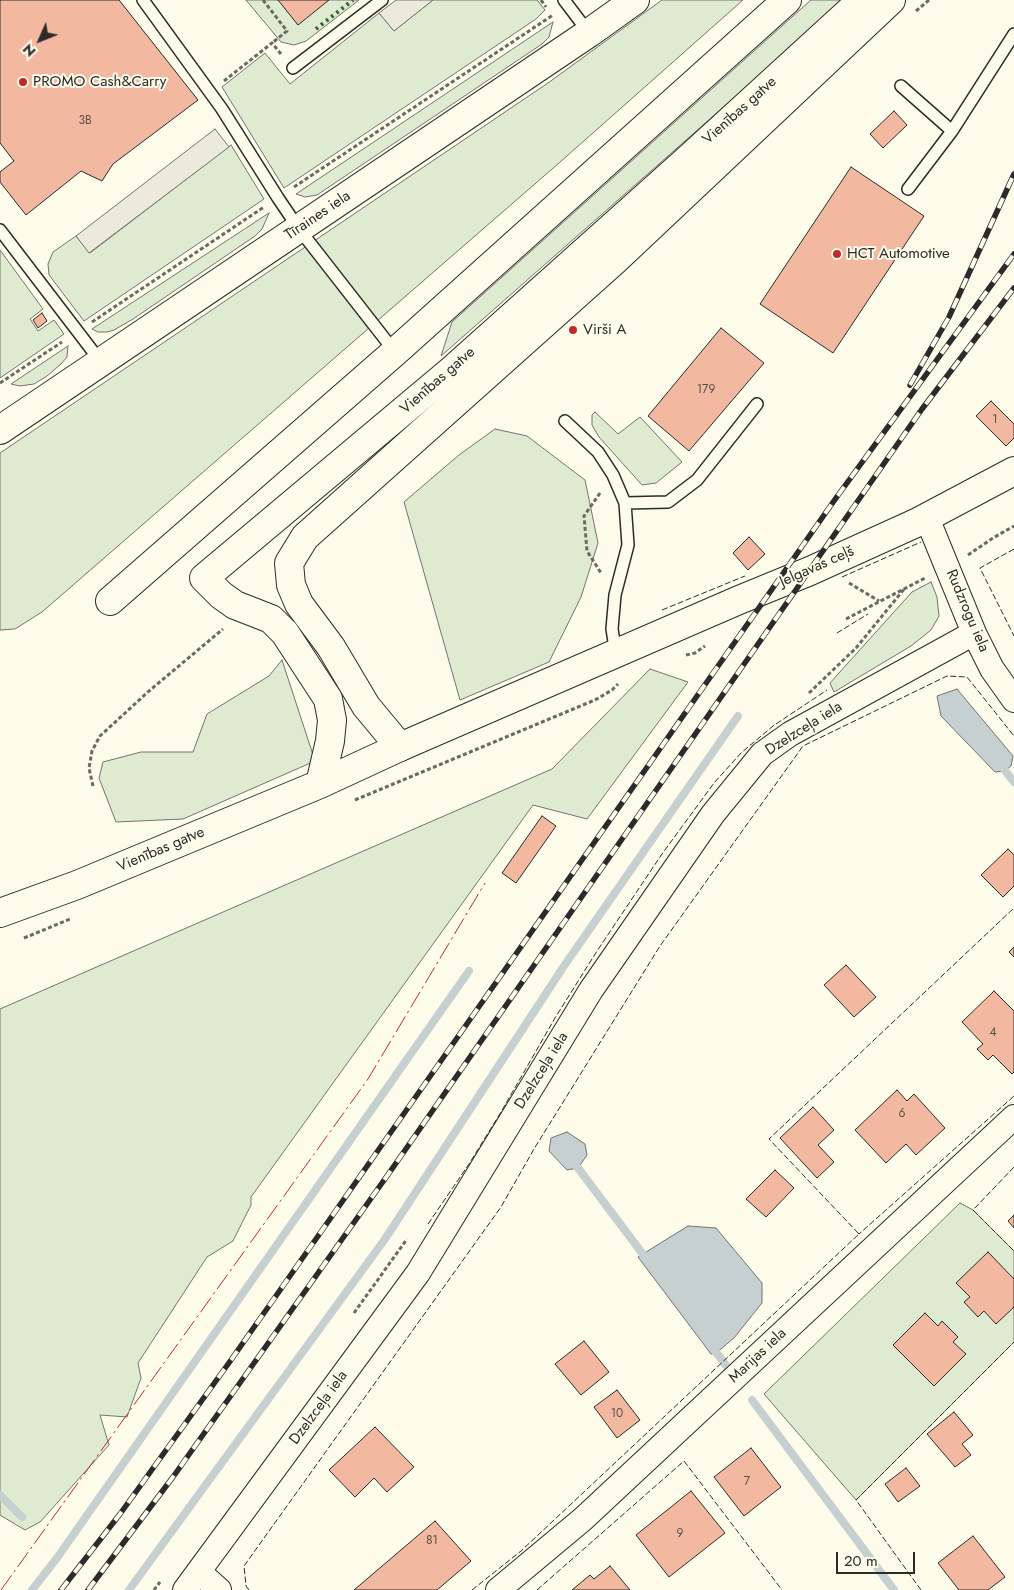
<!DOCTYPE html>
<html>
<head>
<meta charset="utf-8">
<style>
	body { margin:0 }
	#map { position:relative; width:1014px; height:1590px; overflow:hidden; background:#fdfbea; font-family:Jost,sans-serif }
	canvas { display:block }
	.north { position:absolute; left:15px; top:15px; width:50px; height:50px; -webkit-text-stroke:4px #fdfbea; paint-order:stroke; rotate:226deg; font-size:14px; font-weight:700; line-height:20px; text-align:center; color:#2b2b2b }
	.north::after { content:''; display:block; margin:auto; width:18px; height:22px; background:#2b2b2b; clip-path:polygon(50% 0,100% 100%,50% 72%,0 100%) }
	.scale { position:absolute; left:836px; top:1552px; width:79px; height:22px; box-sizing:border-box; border:2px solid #2b2b2b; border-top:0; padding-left:6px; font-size:15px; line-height:18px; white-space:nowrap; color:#2b2b2b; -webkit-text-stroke:4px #fdfbea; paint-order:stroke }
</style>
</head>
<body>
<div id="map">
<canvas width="1014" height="1590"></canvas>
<div class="north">N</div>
<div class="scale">20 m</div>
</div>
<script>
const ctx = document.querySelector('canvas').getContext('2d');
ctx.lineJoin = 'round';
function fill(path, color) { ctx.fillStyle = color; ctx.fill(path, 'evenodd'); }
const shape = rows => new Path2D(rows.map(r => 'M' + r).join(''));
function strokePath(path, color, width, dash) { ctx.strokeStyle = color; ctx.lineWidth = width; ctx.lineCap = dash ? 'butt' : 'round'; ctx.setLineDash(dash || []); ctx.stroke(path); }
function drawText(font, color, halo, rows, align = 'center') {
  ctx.font = font + ' Jost,sans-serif'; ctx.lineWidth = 4; ctx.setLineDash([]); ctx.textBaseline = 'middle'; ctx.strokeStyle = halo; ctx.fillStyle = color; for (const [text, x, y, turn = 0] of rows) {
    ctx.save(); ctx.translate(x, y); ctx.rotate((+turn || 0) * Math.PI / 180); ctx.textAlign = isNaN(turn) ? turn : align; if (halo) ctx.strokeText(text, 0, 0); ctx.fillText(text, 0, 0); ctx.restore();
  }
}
const green = shape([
	[246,0,359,0,306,41,294,45,281,42,246,0],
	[433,0,537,0,545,10,536,19,284,188,222,87,265,53,290,84,379,13,394,31,433,0],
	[662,0,743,0,559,163,42,612,15,629,0,630,0,453,548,83,662,0],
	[811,0,845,0,441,356,452,322,811,0],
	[553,22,549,37,542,44,317,195,305,197,296,194,553,22],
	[231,145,264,199,84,321,49,275,48,264,53,252,76,236,90,253,231,145],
	[269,213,262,229,255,236,133,319,114,330,107,332,98,332,92,329,269,213],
	[0,250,43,309,30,319,38,331,54,320,64,334,0,378,0,250],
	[68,346,67,357,61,364,47,376,34,384,20,386,11,384,68,346],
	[595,412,618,434,640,417,682,462,656,483,642,485,599,437,592,425,592,415,595,412],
	[495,429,527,436,585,480,598,543,581,597,549,662,460,700,404,502,459,455,495,429],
	[931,582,937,597,939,616,931,630,911,646,834,692,830,683,912,592,931,582],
	[282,660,315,761,183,819,116,822,99,778,103,762,141,752,193,752,207,714,269,676,282,660],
	[650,669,688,682,587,819,533,805,251,1197,251,1205,233,1241,207,1257,138,1363,141,1378,127,1417,100,1415,109,1445,40,1522,25,1530,0,1515,0,1009,552,769,650,669],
	[960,1203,973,1210,1014,1251,1014,1342,856,1500,764,1394,960,1203]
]);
fill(green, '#deebd1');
strokePath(green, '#74746e', 1);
const parking = shape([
	[396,0,433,0,394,31,379,13,396,0],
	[215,129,229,147,89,253,76,236,215,129]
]);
fill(parking, '#eceadb');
strokePath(parking, '#74746e', 1);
const water = shape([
	[957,689,1013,756,1011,766,1005,771,995,772,941,716,937,696,957,689],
	[567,1132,585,1144,587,1155,578,1168,567,1170,549,1151,551,1138,567,1132],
	[688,1226,716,1228,762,1283,762,1303,734,1338,716,1353,711,1354,638,1257,688,1226]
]);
fill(water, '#c7d0d0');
strokePath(water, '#74746e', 1);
strokePath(shape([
	[999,763,1014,782],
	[572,1160,648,1261],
	[710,1344,728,1368],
	[752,1400,894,1590],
	[0,1495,22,1517],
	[32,1590,57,1558,469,971],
	[129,1590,385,1239,564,966,738,716]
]), '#c7d0d0', 8);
const building = shape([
	[0,0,119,0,198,100,113,164,102,181,81,171,26,215,0,182,0,172,14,161,0,143,0,0],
	[278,0,329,0,298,25,278,0],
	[894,111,907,125,883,148,870,134,894,111],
	[851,167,924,216,833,353,760,304,851,167],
	[42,313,47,321,38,328,33,320,42,313],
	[721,328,764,363,689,451,648,416,721,328],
	[991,401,1014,424,1014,438,1006,446,976,416,991,401],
	[749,537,765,554,748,570,733,553,749,537],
	[542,816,556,826,516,883,502,873,542,816],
	[1008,849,1014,855,1014,886,1003,897,981,875,1008,849],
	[1014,947,1014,957,1009,952,1014,947],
	[846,965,876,997,854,1017,824,985,846,965],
	[994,991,1014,1011,1014,1072,1012,1074,993,1055,988,1060,977,1049,983,1044,962,1022,994,991],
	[897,1090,907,1101,914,1094,945,1128,916,1155,906,1144,886,1163,855,1130,897,1090],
	[813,1107,834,1130,818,1145,834,1162,817,1178,780,1138,813,1107],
	[775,1170,794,1188,766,1217,746,1199,775,1170],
	[1014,1215,1014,1228,1008,1221,1014,1215],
	[988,1252,1014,1279,1014,1307,996,1324,984,1311,978,1317,964,1302,970,1297,956,1283,988,1252],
	[925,1313,938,1326,942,1321,958,1337,953,1342,966,1354,934,1386,893,1345,925,1313],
	[584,1341,609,1372,581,1395,555,1364,584,1341],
	[617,1390,640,1420,617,1438,594,1407,617,1390],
	[954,1412,973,1435,962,1444,971,1455,955,1467,927,1434,954,1412],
	[375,1427,414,1467,387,1492,374,1478,355,1497,329,1470,375,1427],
	[751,1448,781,1487,744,1516,714,1477,751,1448],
	[906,1468,920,1486,898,1502,885,1484,906,1468],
	[691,1491,725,1533,669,1577,636,1535,691,1491],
	[435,1521,471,1561,437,1590,354,1590,435,1521],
	[973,1536,1005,1577,988,1590,959,1590,938,1563,973,1536],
	[610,1566,630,1590,572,1590,590,1575,594,1579,610,1566]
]);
fill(building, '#f2b8a0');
strokePath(building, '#2b2b2b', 1);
const service = shape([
	[143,0,222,109,278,198,299,229,395,352],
	[564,0,589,33],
	[293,68,382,0],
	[901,86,952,131],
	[908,189,952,131,1014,34],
	[0,230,101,362],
	[565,421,598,452,613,475,625,503,628,545,615,595,612,629,616,654],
	[625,503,668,502,697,480,757,404]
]);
const minor = shape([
	[927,518,974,633,992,669,1014,700],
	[199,1572,219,1590],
	[185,1590,418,1273,591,990,713,814,762,754,790,734,974,633],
	[498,1590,583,1519,1014,1117]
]);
const secondary = shape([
	[891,0,614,261,305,537,289,563,291,585,299,604,331,647,366,706,400,747,739,600,810,571,916,523,1014,471]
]);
const trunk = shape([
	[0,430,589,33,635,0],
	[110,601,395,352,787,0],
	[320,784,330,741,332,720,328,699,285,633,271,619,235,605,221,595,204,578,452,370,687,160,862,0],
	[0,913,77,885,320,784,400,747]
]);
strokePath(service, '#2b2b2b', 14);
strokePath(minor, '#2b2b2b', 26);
strokePath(secondary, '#2b2b2b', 30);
strokePath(trunk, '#2b2b2b', 30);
strokePath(shape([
	[263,0,287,31,272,43],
	[541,0,546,7],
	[916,11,929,0],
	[224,81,272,43,281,54],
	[294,187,553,15],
	[92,322,264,207],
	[0,383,62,342],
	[600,493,584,516,587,551,601,573],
	[968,555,993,538,1014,526],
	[849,583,879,601],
	[846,619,925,578],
	[686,655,695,653,705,646],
	[809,693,856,648,905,588],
	[93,786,89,768,92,751,100,736,149,691,223,629],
	[355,800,595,700,612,690,618,684],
	[24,938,70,919],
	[354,1313,407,1239],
	[154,1590,160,1582]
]), '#6a6964', 3, [4, 2.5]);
strokePath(service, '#fdfbea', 11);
strokePath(minor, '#fdfbea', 24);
strokePath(secondary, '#fdfbea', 28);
strokePath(trunk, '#fdfbea', 28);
const rail = shape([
	[910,385,949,317,1014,174],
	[61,1590,120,1514,231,1360,836,498,1014,254],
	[88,1590,173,1477,387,1176,922,409,1014,288]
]);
strokePath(rail, '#2b2b2b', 5.5);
strokePath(rail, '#fdfbea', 4, [11]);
strokePath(shape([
	[316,29,353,0]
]), '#34623c', 4, [2.5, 4]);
strokePath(shape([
	[1014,549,980,568,1014,636],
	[842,577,921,542],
	[662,610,745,576],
	[837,633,868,614],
	[1014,1167,973,1210,1014,1251],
	[428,1224,469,1164,501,1112,555,1018,597,951,662,854,714,783,741,753,773,726,827,690],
	[857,1232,859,1234,1014,1096],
	[249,1590,246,1586,244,1566,501,1207,534,1149,660,946,803,746,947,676,967,677,1014,736],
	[472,1590,521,1551,859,1234,769,1139,1014,908],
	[537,1590,684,1461,782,1590],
	[921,1590,856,1500,1014,1342]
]), '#2b2b2b', 1, [6, 2.5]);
strokePath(shape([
	[1,1590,368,1079,485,883]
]), '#c62828', 1, [18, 4, 2.5, 4]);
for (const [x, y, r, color] of [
	[23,82,5,"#c62828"],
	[837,254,5,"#c62828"],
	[573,330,5,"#c62828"]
]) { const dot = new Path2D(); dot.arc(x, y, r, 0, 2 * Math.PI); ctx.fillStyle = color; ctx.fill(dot); strokePath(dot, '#fdfbea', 2); }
drawText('12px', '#5d4e48', null, [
	["3B",85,121],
	["179",706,390],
	["1",995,420],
	["4",993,1033],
	["6",902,1114],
	["10",617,1414],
	["7",747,1482],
	["9",680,1534],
	["81",432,1541]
]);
drawText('15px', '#2b2b2b', '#fdfbea', [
	["PROMO Cash&Carry",33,82],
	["HCT Automotive",847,254],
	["Virši A",583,330]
], 'left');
drawText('15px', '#2b2b2b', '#fdfbea', [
	["Vienības gatve",740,111,-42],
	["Tīraines iela",318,216,-34],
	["Vienības gatve",438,381,-41],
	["Jelgavas ceļš",817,567,-24],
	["Rudzrogu iela",967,611,67],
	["Dzelzceļa iela",804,729,-32],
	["Vienības gatve",161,850,-23],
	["Dzelzceļa iela",542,1071,-58],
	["Marijas iela",758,1356,-43],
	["Dzelzceļa iela",319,1408,-54]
]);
</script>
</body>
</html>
